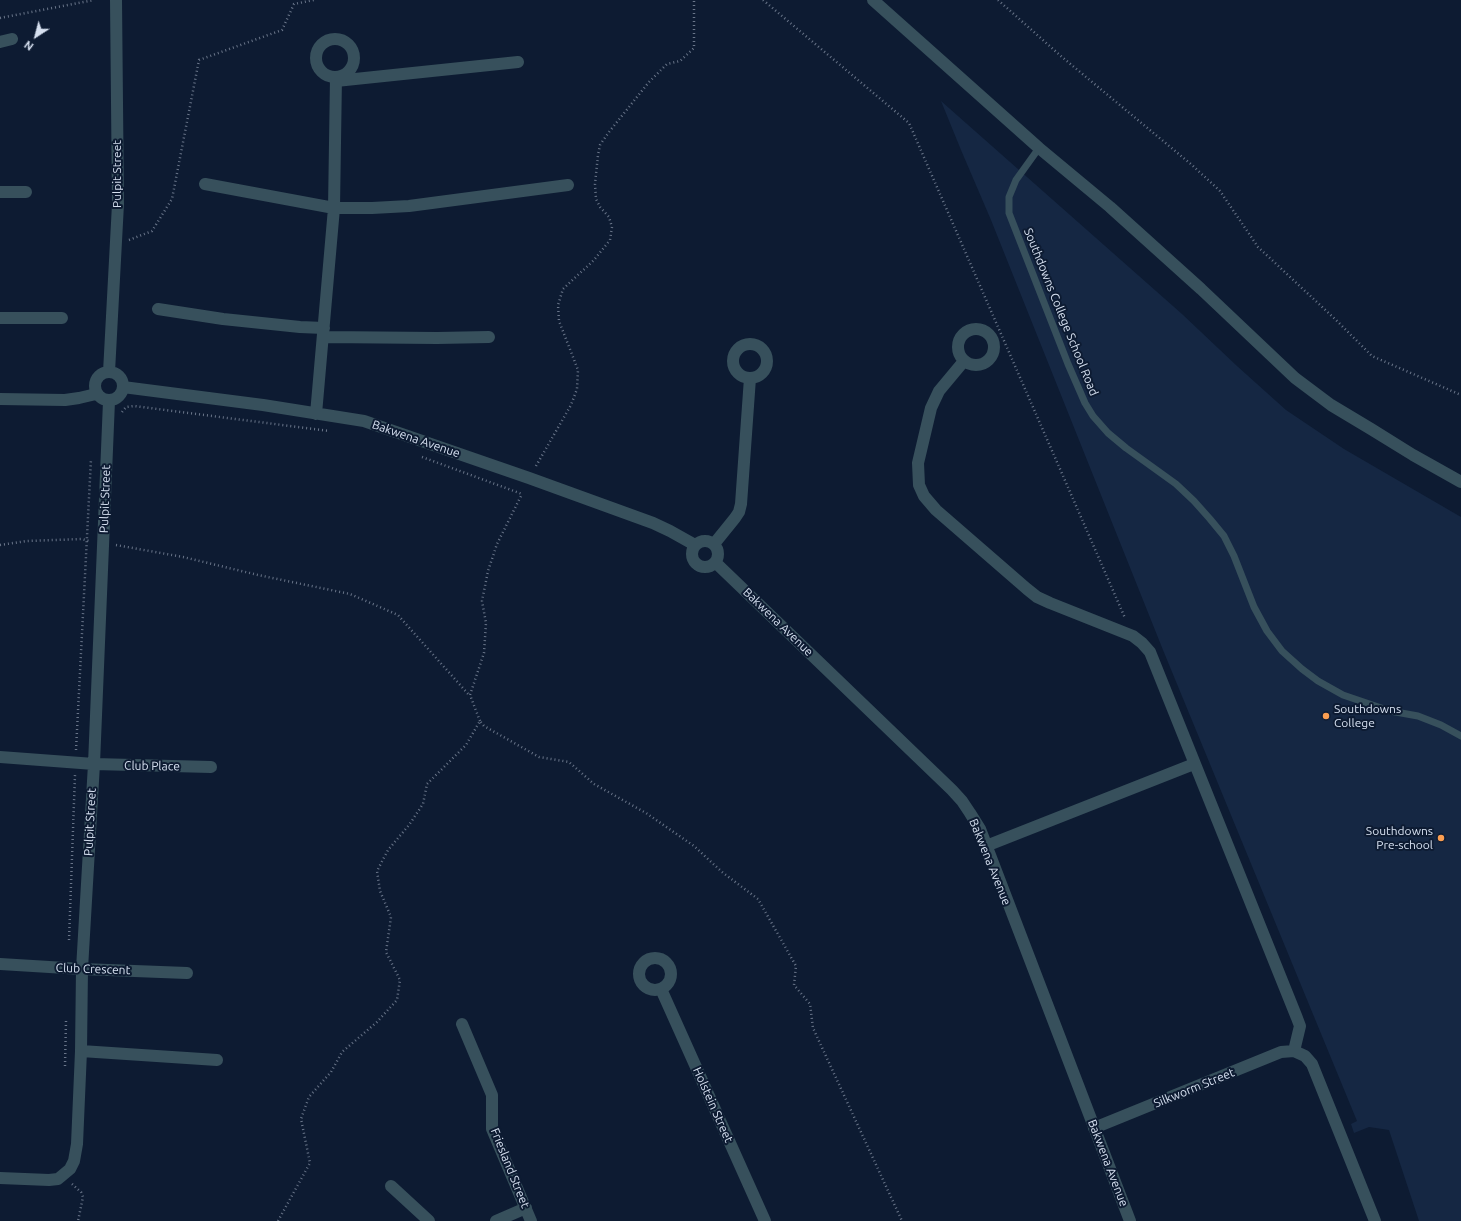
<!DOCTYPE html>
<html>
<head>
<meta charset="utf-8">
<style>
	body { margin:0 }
	#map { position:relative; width:1461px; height:1221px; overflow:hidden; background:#0d1b32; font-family:Ubuntu,sans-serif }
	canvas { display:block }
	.north { position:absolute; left:16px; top:16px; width:40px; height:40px; -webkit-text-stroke:3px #0d1b32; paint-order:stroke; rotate:216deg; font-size:11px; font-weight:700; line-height:16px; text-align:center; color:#d6e0f0 }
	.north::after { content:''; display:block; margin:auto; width:14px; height:18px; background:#d6e0f0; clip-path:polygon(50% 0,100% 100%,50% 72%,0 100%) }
</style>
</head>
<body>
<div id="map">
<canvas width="1461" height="1221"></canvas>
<div class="north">N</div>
</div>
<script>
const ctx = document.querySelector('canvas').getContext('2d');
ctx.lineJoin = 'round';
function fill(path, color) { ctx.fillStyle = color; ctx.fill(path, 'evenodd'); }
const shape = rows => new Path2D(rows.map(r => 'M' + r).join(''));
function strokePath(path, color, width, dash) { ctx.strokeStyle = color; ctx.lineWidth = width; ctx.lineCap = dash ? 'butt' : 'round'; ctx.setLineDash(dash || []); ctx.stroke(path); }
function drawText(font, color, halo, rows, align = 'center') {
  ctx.font = font + ' Ubuntu,sans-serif'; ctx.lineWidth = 4; ctx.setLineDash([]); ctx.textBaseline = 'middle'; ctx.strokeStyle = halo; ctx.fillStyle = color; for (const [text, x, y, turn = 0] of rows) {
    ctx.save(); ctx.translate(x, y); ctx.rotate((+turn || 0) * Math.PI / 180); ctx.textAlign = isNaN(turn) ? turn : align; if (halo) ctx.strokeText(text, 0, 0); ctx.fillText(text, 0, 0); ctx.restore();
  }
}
fill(shape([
	[941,101,1182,314,1237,366,1286,410,1344,449,1461,517,1461,1221,1419,1221,1389,1130,1369,1127,1354,1133,1351,1124,1357,1121,1163,650,991,220,961,150]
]), '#152743');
strokePath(shape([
	[763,0,909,123,1125,618],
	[998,0,1062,57,1192,165,1220,191,1258,247,1335,319,1372,356,1461,395],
	[0,18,94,0],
	[129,240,152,231,172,199,199,60,282,30,294,4,314,0],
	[122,412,126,407,134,406,329,431],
	[422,457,522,494],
	[536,466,571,405,577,389,578,370,559,321,558,305,563,289,594,260,610,240,612,227,609,217,600,207,596,199,595,184,598,155,600,145,609,132,649,82,667,64,680,61,694,48,694,0],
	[0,545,27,541,82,539,89,541],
	[116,545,183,557,258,575,350,594,398,615,469,695],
	[480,721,470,695,484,653,486,623,482,601,488,571,497,544,522,494],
	[76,750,91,459],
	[69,940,75,775],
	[65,1066,66,1021],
	[72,1184,81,1192,83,1197,78,1221],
	[278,1221,310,1163,301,1119,309,1097,331,1072,342,1052,377,1022,397,1000,400,980,386,952,391,917,380,891,377,871,388,850,409,825,423,804,427,784,466,745,480,721,484,726,539,757,569,762,594,784,646,813,694,846,722,872,758,899,796,966,794,985,810,1004,813,1028,902,1221]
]), '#697589', 2.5, [1, 3]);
strokePath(shape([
	[1039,148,1016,180,1009,197,1009,213,1068,364,1085,403,1093,416,1108,433,1126,448,1176,484,1194,501,1210,519,1224,536,1234,556,1254,607,1267,631,1282,651,1302,669,1318,681,1343,695,1390,711,1418,716,1441,725,1461,736]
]), '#37505c', 7);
strokePath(shape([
	[873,0,1039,148,1110,207,1201,289,1295,378,1331,405,1371,429,1413,455,1461,482],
	'316 58a19 19 0 1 1 38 0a19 19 0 1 1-38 0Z',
	[0,42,12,39],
	[336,81,518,62],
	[205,184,334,208,372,208,409,206,568,185],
	[0,192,26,192],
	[158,309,223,319,300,327,324,328],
	[0,318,62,318],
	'958 347a18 18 0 1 1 36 0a18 18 0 1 1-36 0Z',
	[323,337,437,338,489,337],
	'733 361a17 17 0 1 1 34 0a17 17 0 1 1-34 0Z',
	[964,361,939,391,931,408,918,463,919,485,924,496,936,510,1027,589,1037,597,1050,603,1133,636,1142,643,1150,652,1297,1018,1300,1026,1294,1051],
	'95 386a14 14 0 1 1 28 0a14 14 0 1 1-28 0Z',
	[109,372,118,204,116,0],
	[123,387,263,405,364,421,529,478,653,523,670,531,695,545],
	[0,399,65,400,79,398,96,394],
	[316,414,334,208,336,77],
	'692 554a13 13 0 1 1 26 0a13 13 0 1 1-26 0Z',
	[714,544,735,518,739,512,741,504,750,378],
	[716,563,952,790,962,801,970,813,980,829,1130,1221],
	[0,757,94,764,211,767],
	[986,846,1194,764],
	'639 974a16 16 0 1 1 32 0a16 16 0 1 1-32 0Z',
	[0,964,82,969,187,973],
	[661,989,765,1221],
	[462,1024,492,1095,492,1129,531,1221],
	[81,1051,217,1060],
	[1094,1128,1281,1052,1294,1051,1305,1056,1312,1064,1375,1221],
	[0,1178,49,1180,58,1179,70,1169,74,1161,77,1144,81,1051,82,969,94,764,109,401],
	[391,1186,429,1221],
	[496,1221,526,1208]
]), '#37505c', 12);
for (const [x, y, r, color] of [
	[1326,716,4,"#fb9e51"],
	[1441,838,4,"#fb9e51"]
]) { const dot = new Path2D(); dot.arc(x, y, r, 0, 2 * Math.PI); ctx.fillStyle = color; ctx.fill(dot); strokePath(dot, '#0d1b32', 1.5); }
drawText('12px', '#d6e0f0', '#0d1b32', [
	["Pulpit Street",117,174,-90],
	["Southdowns College School Road",1061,312,68],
	["Bakwena Avenue",416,439,19],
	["Pulpit Street",105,499,-88],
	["Bakwena Avenue",778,622,44],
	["Club Place",152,766,1],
	["Pulpit Street",90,822,-87],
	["Bakwena Avenue",990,862,68],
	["Club Crescent",93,969,2],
	["Silkworm Street",1194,1088,-22],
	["Holstein Street",713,1105,66],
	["Bakwena Avenue",1108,1163,69],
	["Friesland Street",510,1168,68]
]);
drawText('12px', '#d6e0f0', '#0d1b32', [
	["Southdowns",1334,709],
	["College",1334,723],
	["Southdowns",1433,831,"right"],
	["Pre-school",1433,845,"right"]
], 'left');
</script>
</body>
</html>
